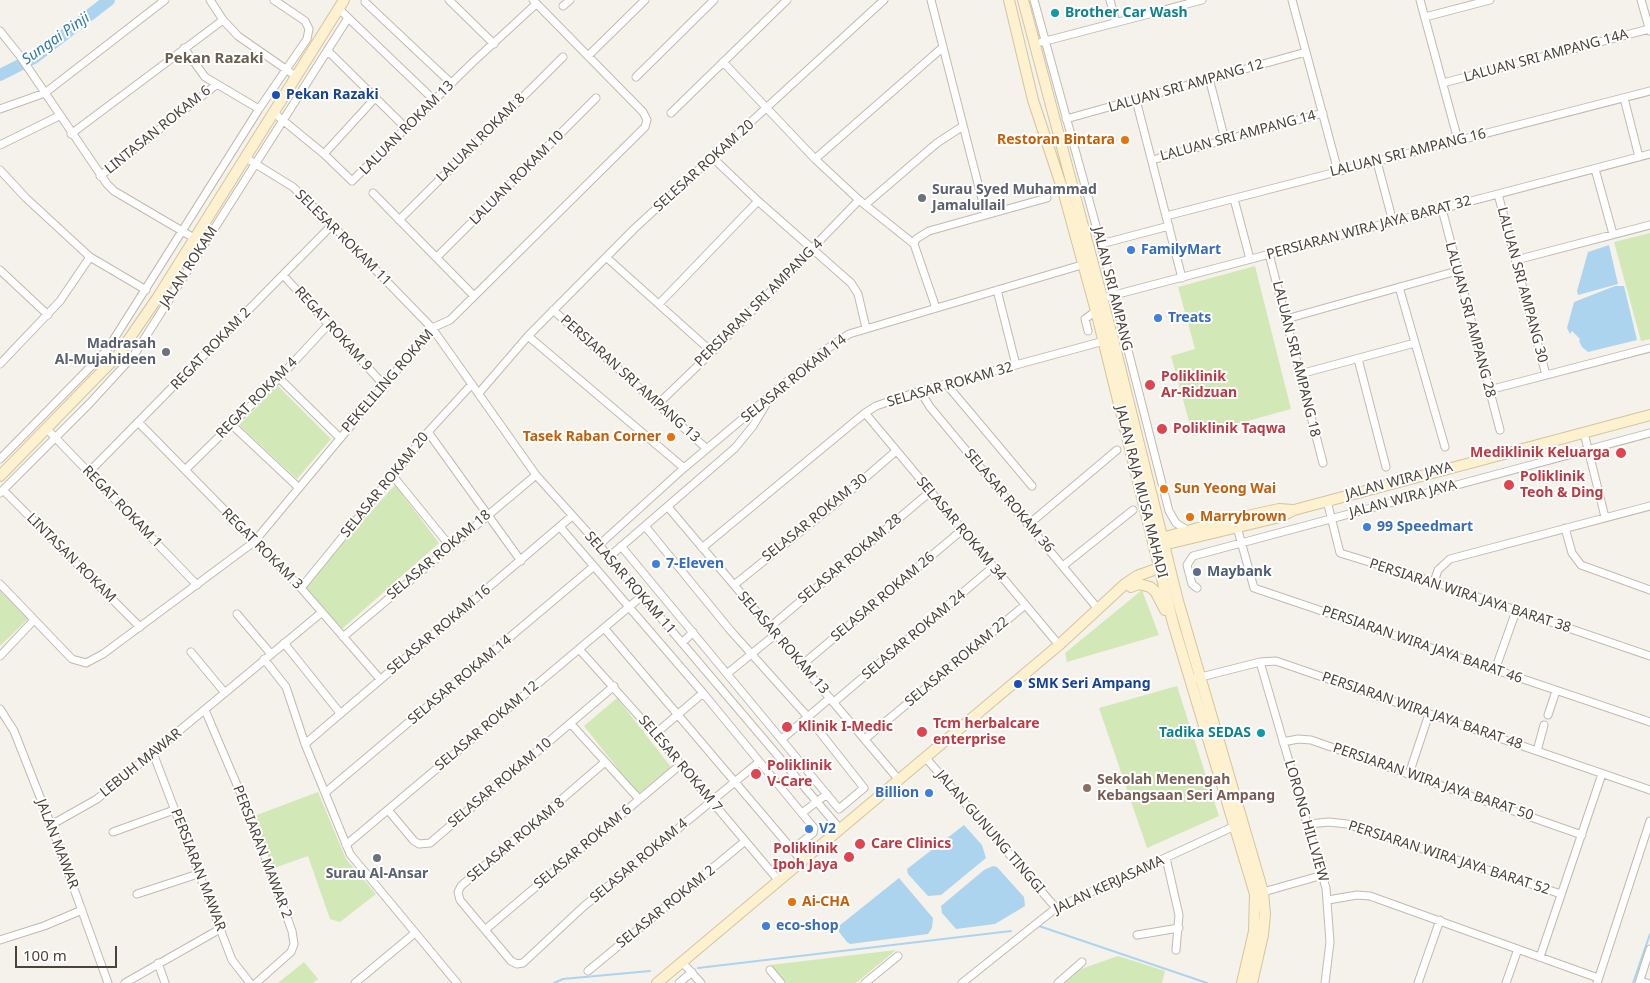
<!DOCTYPE html>
<html>
<head>
<meta charset="utf-8">
<style>
	body { margin:0 }
	#map { position:relative; width:1650px; height:983px; overflow:hidden; background:#f5f2ec; font-family:"Noto Sans",sans-serif }
	canvas { display:block }
	.scale { position:absolute; left:15px; top:946px; width:102px; height:22px; box-sizing:border-box; border:2px solid #4a4339; border-top:0; padding-left:6px; font-size:15px; line-height:18px; white-space:nowrap; color:#4a4339; -webkit-text-stroke:4px #fff; paint-order:stroke }
</style>
</head>
<body>
<div id="map">
<canvas width="1650" height="983"></canvas>
<div class="scale">100 m</div>
</div>
<script>
const ctx = document.querySelector('canvas').getContext('2d');
ctx.lineJoin = 'round';
function fill(path, color) { ctx.fillStyle = color; ctx.fill(path, 'evenodd'); }
const shape = rows => new Path2D(rows.map(r => 'M' + r).join(''));
function strokePath(path, color, width, dash) { ctx.strokeStyle = color; ctx.lineWidth = width; ctx.lineCap = dash ? 'butt' : 'round'; ctx.setLineDash(dash || []); ctx.stroke(path); }
function drawText(font, color, halo, rows, align = 'center') {
  ctx.font = font + ' "Noto Sans",sans-serif'; ctx.lineWidth = 4; ctx.setLineDash([]); ctx.textBaseline = 'middle'; ctx.strokeStyle = halo; ctx.fillStyle = color; for (const [text, x, y, turn = 0] of rows) {
    ctx.save(); ctx.translate(x, y); ctx.rotate((+turn || 0) * Math.PI / 180); ctx.textAlign = isNaN(turn) ? turn : align; if (halo) ctx.strokeText(text, 0, 0); ctx.fillText(text, 0, 0); ctx.restore();
  }
}
fill(shape([
	[1650,233,1650,339,1641,341,1614,242],
	[1255,266,1291,409,1193,436,1171,356,1195,349,1178,287],
	[278,386,331,439,297,479,239,425],
	[395,485,439,543,342,629,305,586],
	[1142,590,1159,635,1067,662,1065,653],
	[0,591,28,619,0,646],
	[1177,686,1219,816,1147,848,1099,708],
	[617,698,671,767,638,794,584,726],
	[318,792,346,859,376,894,340,922,330,919,308,856,274,868,254,816],
	[896,950,856,983,787,983,770,965],
	[1118,956,1165,971,1162,983,1064,983,1081,969],
	[304,962,318,979,313,983,278,983]
]), '#d2e8b7');
fill(shape([
	[1609,245,1618,284,1578,295,1577,291,1588,252],
	[1615,286,1624,286,1637,340,1588,352,1582,347,1579,341,1580,339,1572,331,1570,334,1567,328,1574,302],
	[964,825,982,845,986,858,941,895,928,896,908,874,907,869],
	[993,866,997,867,1024,897,1025,906,995,924,956,929,942,913,941,906,984,870],
	[899,878,933,918,932,928,928,934,850,944,847,942,839,932,839,926]
]), '#acd4ef');
strokePath(shape([
	[1039,926,1207,983],
	[698,968,1011,931],
	[554,983,563,979,650,971],
	[1633,983,1650,934]
]), '#acd4ef', 2);
strokePath(shape([
	[0,75,34,58,109,0]
]), '#acd4ef', 12);
const street = shape([
	[210,0,223,20,238,36,297,77],
	[449,0,494,44],
	[1034,0,1101,244,1169,511,1176,523,1187,530],
	[1110,0,1116,23],
	[1292,0,1338,171],
	[1420,0,1458,140],
	[1641,0,1650,31],
	[365,2,451,83],
	[563,6,570,0],
	[339,9,434,100],
	[1425,17,1490,0],
	[0,31,20,56,107,184,114,191,194,238],
	[1042,42,1202,0],
	[184,48,205,77,259,109],
	[328,51,406,128],
	[588,56,645,0],
	[723,62,815,159,859,200,914,244,936,308],
	[636,77,714,0],
	[1209,78,1225,140],
	[1443,83,1649,29],
	[1624,98,1639,157],
	[1136,100,1182,278],
	[0,109,45,93,165,0],
	[274,113,324,154,352,181,472,63,536,4],
	[671,113,787,0],
	[1066,119,1306,52],
	[71,134,223,20],
	[0,145,59,116],
	[324,154,376,97],
	[246,158,293,187,332,225,432,328,536,475,599,545,840,829],
	[713,158,758,201,851,283,858,294,866,328],
	[815,159,942,48],
	[1152,160,1323,113],
	[1377,162,1393,222],
	[1595,169,1613,234],
	[0,170,26,198,90,257,146,290],
	[100,176,216,85],
	[373,193,474,296],
	[1498,194,1546,375],
	[1234,199,1250,259],
	[866,204,937,143,963,126],
	[1442,209,1500,430],
	[986,215,1047,198],
	[1166,216,1650,91],
	[399,220,563,57],
	[914,244,916,239,929,231,986,215,931,0],
	[1101,244,1169,226],
	[1269,254,1323,463],
	[437,257,596,98],
	[606,257,712,352],
	[1516,260,1650,225],
	[0,270,48,315],
	[283,275,383,384],
	[1399,287,1445,447],
	[997,290,1016,365],
	[659,304,758,201],
	[553,310,707,449],
	[1286,319,1457,271],
	[1088,331,1085,319,1096,311,1097,303,1103,298,1650,154],
	[528,336,684,468],
	[1358,359,1386,467],
	[0,364,60,301,90,257],
	[1300,374,1415,343],
	[279,378,339,437],
	[947,385,1032,486],
	[1489,390,1650,348],
	[920,391,930,407,1099,610],
	[479,393,528,336,635,228,884,0],
	[658,404,712,352,859,200],
	[865,413,1059,645],
	[139,423,301,588,380,679],
	[232,425,298,487],
	[47,429,197,585],
	[428,432,521,561],
	[1584,433,1605,517],
	[0,459,107,350,259,109,307,39,309,29,305,21,274,0],
	[185,470,279,378,328,325],
	[89,472,332,225],
	[393,476,450,546],
	[3,490,140,627],
	[0,493,90,403,134,355,348,18],
	[1327,501,1340,553,1434,582,1650,656],
	[668,507,899,780],
	[1029,524,1117,450],
	[1237,527,1254,588,1650,722],
	[561,528,703,693,814,828,813,833,792,850],
	[1565,528,1572,553,1581,565,1650,590],
	[599,545,684,468,821,353,849,334,1085,264],
	[621,546,839,809,864,788,808,717,730,630,645,526],
	[702,548,865,413,876,406,920,391,1104,341],
	[609,557,735,448,753,426,768,401],
	[1063,566,1133,510],
	[1434,582,1438,570,1450,559,1650,506],
	[0,584,72,659,86,663,103,654,254,542,432,328,450,320,645,127,647,120,643,112,533,0],
	[734,585,835,504,896,451],
	[301,588,428,432,472,384],
	[1197,588,1192,584,1187,565,1193,556,1650,433],
	[237,614,271,654],
	[770,627,930,492],
	[605,629,802,861],
	[343,637,536,475],
	[284,643,340,713],
	[682,643,693,632],
	[579,649,655,734,779,881],
	[191,652,225,693],
	[0,656,34,620],
	[264,659,286,687,305,744,350,854,457,983],
	[1260,662,1326,888,1330,942,1325,983],
	[803,664,962,530],
	[1495,670,1516,611],
	[728,673,776,634],
	[1197,678,1260,662,1276,661,1650,790],
	[834,702,993,567],
	[0,709,14,731,51,825,108,983],
	[205,710,249,813,292,931,294,944,291,952,256,983],
	[1548,715,1556,691],
	[571,724,639,799],
	[655,734,703,693],
	[782,739,830,698],
	[865,739,1025,605],
	[1283,742,1298,739,1311,740,1582,835],
	[305,744,572,516],
	[1537,751,1544,725],
	[153,753,232,960,250,983],
	[925,757,1056,908],
	[605,762,461,886,458,892,460,900,511,961,517,964,523,963,583,907,759,762],
	[1409,774,1429,714],
	[326,792,593,567],
	[388,810,414,841,419,844,430,843,614,686],
	[802,813,827,794],
	[1308,824,1329,822,1347,824,1561,894],
	[51,825,97,799,321,613],
	[113,832,174,810],
	[346,845,642,596],
	[1166,858,1179,915,1176,950],
	[1263,892,1323,875],
	[137,894,198,874],
	[1328,900,1357,895,1370,896,1598,978],
	[486,929,680,765],
	[1137,935,1179,928],
	[0,940,44,926,82,910],
	[1540,957,1602,774],
	[682,962,701,983],
	[158,963,165,983],
	[770,970,781,983],
	[588,971,744,842],
	[1640,981,1647,983],
	[125,983,220,929],
	[355,983,415,933],
	[679,983,692,972],
	[865,983,898,956],
	[962,983,1056,908,1237,825],
	[1058,983,1082,962],
	[1418,983,1440,920],
	[1506,983,1518,949],
	[1597,983,1650,821],
	[1639,983,1650,949]
]);
const secondary = shape([
	[1009,0,1033,100,1064,194,1096,311,1173,623,1255,894,1254,931,1242,983],
	[1023,0,1113,339,1178,601,1263,892,1265,914,1263,935,1252,983],
	[0,476,118,355,158,297,344,0],
	[1158,539,1224,521,1279,509,1293,510],
	[1158,544,1163,545,1280,517,1294,510,1650,415],
	[1131,587,1139,584,1150,587,1155,591,1165,610],
	[657,983,1059,645,1125,584,1137,576,1159,568]
]);
strokePath(street, '#c1baaf', 9);
strokePath(secondary, '#d3c59d', 12);
strokePath(street, '#fff', 7);
strokePath(secondary, '#fdf1cf', 10);
for (const [x, y, r, color] of [
	[1055,13,5,"#0f9aa8"],
	[276,95,5,"#1a4fb4"],
	[1125,140,5,"#e8710a"],
	[922,198,5,"#6b7280"],
	[1131,250,5,"#3f7fe0"],
	[1158,318,5,"#3f7fe0"],
	[166,352,5,"#6b7280"],
	[1150,385,6,"#e0444e"],
	[1162,429,6,"#e0444e"],
	[671,437,5,"#e8710a"],
	[1621,453,6,"#e0444e"],
	[1509,485,6,"#e0444e"],
	[1164,489,5,"#e8710a"],
	[1190,517,5,"#e8710a"],
	[1367,527,5,"#3f7fe0"],
	[656,564,5,"#3f7fe0"],
	[1197,572,5,"#5c6f8a"],
	[1018,684,5,"#1a4fb4"],
	[787,727,6,"#e0444e"],
	[922,732,6,"#e0444e"],
	[1261,733,5,"#0f9aa8"],
	[756,774,6,"#e0444e"],
	[1087,788,5,"#8d6e63"],
	[929,793,5,"#3f7fe0"],
	[809,829,5,"#3f7fe0"],
	[860,844,6,"#e0444e"],
	[849,857,6,"#e0444e"],
	[377,858,5,"#6b7280"],
	[792,902,5,"#e8710a"],
	[766,926,5,"#3f7fe0"]
]) { const dot = new Path2D(); dot.arc(x, y, r, 0, 2 * Math.PI); ctx.fillStyle = color; ctx.fill(dot); strokePath(dot, '#fff', 2); }
drawText('bold 14px', '#0d838f', '#fff', [
	["Brother Car Wash",1065,13],
	["Tadika SEDAS",1251,733,"right"]
], 'left');
drawText('14px', '#4a4339', '#fff', [
	["LALUAN SRI AMPANG 14A",1546,56,-15],
	["LALUAN SRI AMPANG 12",1186,86,-16],
	["LALUAN ROKAM 13",407,128,-45],
	["LINTASAN ROKAM 6",158,130,-39],
	["LALUAN SRI AMPANG 14",1238,136,-15],
	["LALUAN ROKAM 8",481,138,-45],
	["LALUAN SRI AMPANG 16",1408,153,-14],
	["SELESAR ROKAM 20",704,166,-42],
	["LALUAN ROKAM 10",517,178,-45],
	["PERSIARAN WIRA JAYA BARAT 32",1369,228,-15],
	["SELESAR ROKAM 11",343,238,45],
	["JALAN ROKAM",189,267,-57],
	["LALUAN SRI AMPANG 30",1522,285,75],
	["JALAN SRI AMPANG",1112,289,76],
	["PERSIARAN SRI AMPANG 4",759,303,-45],
	["LALUAN SRI AMPANG 28",1470,320,75],
	["REGAT ROKAM 9",333,329,48],
	["REGAT ROKAM 2",211,349,-46],
	["LALUAN SRI AMPANG 18",1296,359,76],
	["PERSIARAN SRI AMPANG 13",630,379,42],
	["SELASAR ROKAM 14",794,379,-39],
	["PEKELILING ROKAM",388,381,-49],
	["SELASAR ROKAM 32",950,385,-16],
	["REGAT ROKAM 4",257,398,-45],
	["JALAN WIRA JAYA",1399,481,-15],
	["SELASAR ROKAM 20",385,485,-51],
	["JALAN RAJA MUSA MAHADI",1141,492,76],
	["JALAN WIRA JAYA",1403,499,-15],
	["SELASAR ROKAM 36",1009,501,50],
	["REGAT ROKAM 1",122,507,46],
	["SELASAR ROKAM 30",815,518,-39],
	["SELASAR ROKAM 34",961,529,50],
	["REGAT ROKAM 3",262,549,45],
	["SELASAR ROKAM 18",439,555,-40],
	["LINTASAN ROKAM",71,558,45],
	["SELASAR ROKAM 28",850,559,-40],
	["SELASAR ROKAM 11",630,583,49],
	["PERSIARAN WIRA JAYA BARAT 38",1470,596,18],
	["SELASAR ROKAM 26",883,597,-40],
	["SELASAR ROKAM 16",439,630,-40],
	["SELASAR ROKAM 24",914,635,-40],
	["SELASAR ROKAM 13",783,643,49],
	["PERSIARAN WIRA JAYA BARAT 46",1422,645,19],
	["SELASAR ROKAM 22",957,662,-40],
	["SELASAR ROKAM 14",460,680,-40],
	["PERSIARAN WIRA JAYA BARAT 48",1422,711,19],
	["SELASAR ROKAM 12",487,726,-40],
	["LEBUH MAWAR",141,763,-39],
	["SELESAR ROKAM 7",680,764,50],
	["PERSIARAN WIRA JAYA BARAT 50",1433,782,19],
	["SELASAR ROKAM 10",500,783,-40],
	["LORONG HILLVIEW",1306,821,74],
	["JALAN GUNUNG TINGGI",990,832,49],
	["SELASAR ROKAM 8",516,840,-40],
	["JALAN MAWAR",57,844,69],
	["SELASAR ROKAM 6",583,847,-40],
	["PERSIARAN MAWAR 2",262,852,69],
	["PERSIARAN WIRA JAYA BARAT 52",1449,858,18],
	["SELASAR ROKAM 4",639,861,-40],
	["PERSIARAN MAWAR",198,870,69],
	["JALAN KERJASAMA",1109,885,-25],
	["SELASAR ROKAM 2",666,907,-39]
]);
drawText('bold 14px', '#164399', '#fff', [
	["Pekan Razaki",286,95],
	["SMK Seri Ampang",1028,684]
], 'left');
drawText('bold 14px', '#c56008', '#fff', [
	["Restoran Bintara",1115,140,"right"],
	["Tasek Raban Corner",661,437,"right"],
	["Sun Yeong Wai",1174,489],
	["Marrybrown",1200,517],
	["Ai-CHA",802,902]
], 'left');
drawText('bold 14px', '#5b616d', '#fff', [
	["Surau Syed Muhammad",932,190],
	["Jamalullail",932,206],
	["Madrasah",156,344,"right"],
	["Al-Mujahideen",156,360,"right"],
	["Surau Al-Ansar",377,874,"center"]
], 'left');
drawText('bold 14px', '#366cbe', '#fff', [
	["FamilyMart",1141,250],
	["Treats",1168,318],
	["99 Speedmart",1377,527],
	["7-Eleven",666,564],
	["Billion",919,793,"right"],
	["V2",819,829],
	["eco-shop",776,926]
], 'left');
drawText('bold 14px', '#be3a42', '#fff', [
	["Poliklinik",1161,377],
	["Ar-Ridzuan",1161,393],
	["Poliklinik Taqwa",1173,429],
	["Mediklinik Keluarga",1610,453,"right"],
	["Poliklinik",1520,477],
	["Teoh & Ding",1520,493],
	["Tcm herbalcare",933,724],
	["enterprise",933,740],
	["Klinik I-Medic",798,727],
	["Poliklinik",767,766],
	["V-Care",767,782],
	["Care Clinics",871,844],
	["Poliklinik",838,849,"right"],
	["Ipoh Jaya",838,865,"right"]
], 'left');
drawText('bold 14px', '#4e5e75', '#fff', [
	["Maybank",1207,572]
], 'left');
drawText('bold 14px', '#785e54', '#fff', [
	["Sekolah Menengah",1097,780],
	["Kebangsaan Seri Ampang",1097,796]
], 'left');
drawText('italic 15px', '#337aac', '#fff', [
	["Sungai Pinji",56,39,-35]
]);
drawText('bold 15px', '#6c6151', '#fff', [
	["Pekan Razaki",214,59]
]);
</script>
</body>
</html>
